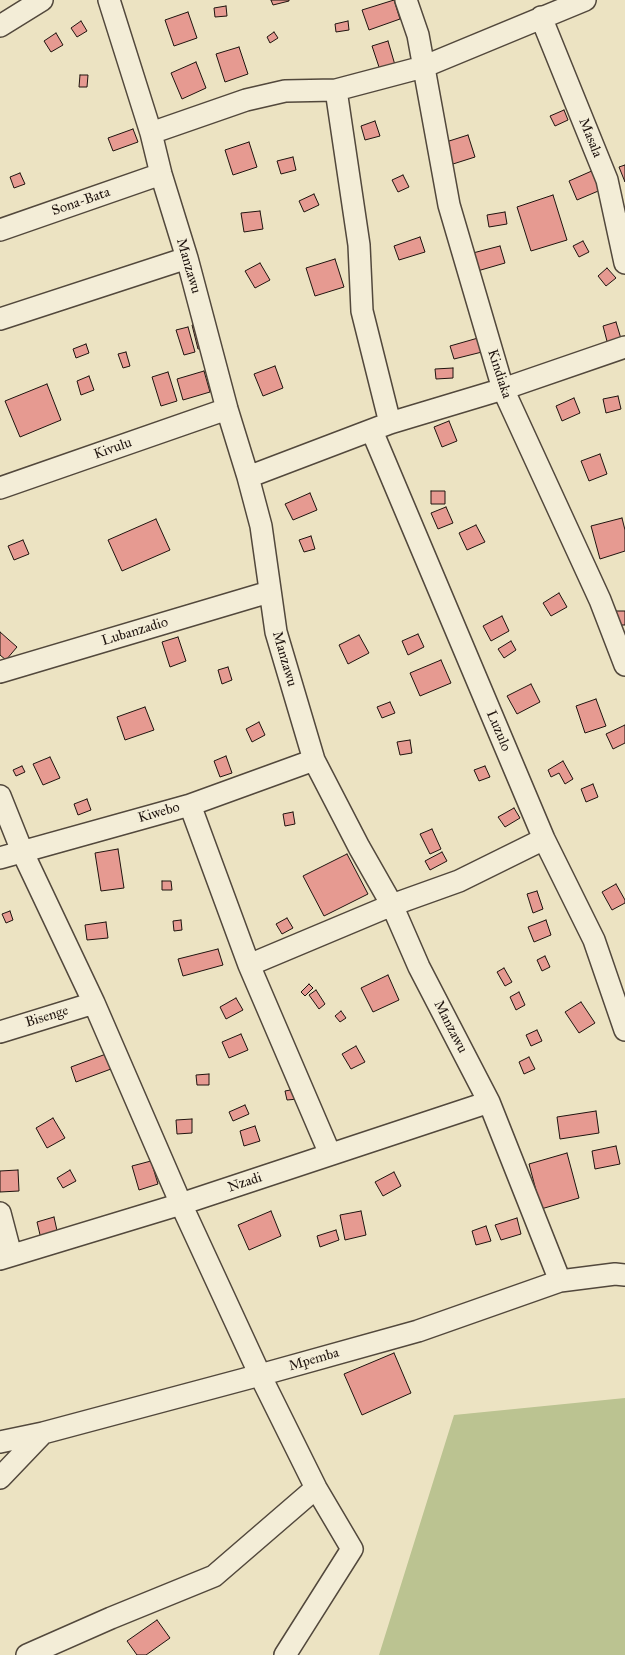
<!DOCTYPE html>
<html>
<head>
<meta charset="utf-8">
<style>
	body { margin:0 }
	canvas { display:block; background:#ece3c2 }
</style>
</head>
<body>
<canvas width="625" height="1655"></canvas>
<script>
const ctx = document.querySelector('canvas').getContext('2d');
ctx.lineJoin = 'round';
function fill(path, color) { ctx.fillStyle = color; ctx.fill(path, 'evenodd'); }
const shape = rows => new Path2D(rows.map(r => 'M' + r).join(''));
function strokePath(path, color, width, dash) { ctx.strokeStyle = color; ctx.lineWidth = width; ctx.lineCap = dash ? 'butt' : 'round'; ctx.setLineDash(dash || []); ctx.stroke(path); }
function drawText(font, color, halo, rows, align = 'center') {
  ctx.font = font + ' "IM FELL Great Primer",serif'; ctx.lineWidth = 4; ctx.setLineDash([]); ctx.textBaseline = 'middle'; ctx.strokeStyle = halo; ctx.fillStyle = color; for (const [text, x, y, turn = 0] of rows) {
    ctx.save(); ctx.translate(x, y); ctx.rotate((+turn || 0) * Math.PI / 180); ctx.textAlign = isNaN(turn) ? turn : align; if (halo) ctx.strokeText(text, 0, 0); ctx.fillText(text, 0, 0); ctx.restore();
  }
}
fill(shape([
	[625,1398,625,1655,379,1655,454,1415]
]), '#bbc391');
const building = shape([
	[271,0,289,0,289,1,273,5,271,0],
	[394,0,400,19,369,30,362,10,394,0],
	[226,6,227,16,215,17,214,8,226,6],
	[188,12,197,38,174,46,165,20,188,12],
	[81,21,87,31,77,37,71,28,81,21],
	[348,21,349,30,336,32,335,24,348,21],
	[274,32,278,38,270,43,267,37,274,32],
	[56,33,63,45,51,52,44,41,56,33],
	[388,41,395,65,380,70,372,46,388,41],
	[239,47,248,74,225,82,216,54,239,47],
	[196,62,206,88,182,99,171,73,196,62],
	[80,75,88,75,87,87,79,87,80,75],
	[564,110,568,120,555,126,550,116,564,110],
	[375,121,380,136,365,140,361,126,375,121],
	[133,129,138,142,113,151,108,138,133,129],
	[468,135,475,157,453,164,446,142,468,135],
	[249,142,257,167,233,175,225,150,249,142],
	[293,157,296,170,281,174,277,161,293,157],
	[625,165,625,182,619,167,625,165],
	[594,170,603,189,577,200,569,181,594,170],
	[20,173,25,184,14,188,10,177,20,173],
	[403,175,409,187,398,192,392,180,403,175],
	[314,194,319,205,304,212,299,201,314,194],
	[553,195,567,240,531,251,517,207,553,195],
	[260,211,263,229,244,232,241,213,260,211],
	[505,212,507,224,489,227,487,215,505,212],
	[420,237,425,252,399,260,394,246,420,237],
	[583,241,589,252,579,257,573,246,583,241],
	[500,246,505,263,474,272,469,254,500,246],
	[335,259,344,287,315,296,306,268,335,259],
	[260,263,270,280,255,288,245,271,260,263],
	[607,268,616,278,606,286,598,276,607,268],
	[616,322,622,342,608,345,603,326,616,322],
	[198,323,205,348,198,349,192,325,198,323],
	[188,327,195,352,184,355,176,330,188,327],
	[478,338,482,352,454,359,450,346,478,338],
	[86,344,89,353,76,358,73,349,86,344],
	[126,352,130,366,123,368,118,354,126,352],
	[275,366,283,388,263,396,254,374,275,366],
	[453,368,453,378,436,379,435,369,453,368],
	[204,371,210,392,183,400,177,379,204,371],
	[168,372,177,401,161,406,152,377,168,372],
	[89,376,94,390,81,395,77,381,89,376],
	[47,384,61,420,20,437,5,401,47,384],
	[618,396,621,409,606,413,603,399,618,396],
	[574,398,580,413,562,421,556,406,574,398],
	[449,421,457,441,442,447,434,427,449,421],
	[600,454,607,474,589,481,581,461,600,454],
	[431,491,445,491,445,504,431,504,431,491],
	[310,493,317,510,293,520,285,504,310,493],
	[446,507,453,523,438,529,431,513,446,507],
	[622,518,625,530,625,551,600,559,591,526,622,518],
	[156,519,170,550,122,571,108,540,156,519],
	[476,525,485,542,467,550,459,533,476,525],
	[311,536,315,549,304,552,299,540,311,536],
	[23,540,29,554,14,560,8,546,23,540],
	[559,593,567,607,551,616,543,603,559,593],
	[616,611,625,611,625,625,616,625,616,611],
	[502,616,509,631,491,641,483,626,502,616],
	[0,632,17,647,6,660,0,655,0,632],
	[418,634,424,647,408,655,402,641,418,634],
	[359,635,369,653,348,664,339,645,359,635],
	[178,637,186,661,170,667,162,642,178,637],
	[511,641,516,650,504,658,498,649,511,641],
	[441,660,451,683,420,696,410,673,441,660],
	[228,667,232,680,222,684,218,670,228,667],
	[531,684,540,702,517,714,507,696,531,684],
	[596,699,606,726,585,733,576,706,596,699],
	[390,702,395,713,382,718,377,707,390,702],
	[145,707,154,730,125,740,117,717,145,707],
	[259,722,265,735,252,742,246,729,259,722],
	[625,725,625,743,613,749,606,734,625,725],
	[410,740,412,753,400,755,397,742,410,740],
	[226,756,232,773,220,777,214,761,226,756],
	[50,757,60,778,43,785,33,764,50,757],
	[563,761,573,779,565,784,559,773,551,777,548,770,563,761],
	[22,766,25,772,16,776,13,770,22,766],
	[485,766,490,777,479,781,474,770,485,766],
	[593,784,598,797,586,802,581,789,593,784],
	[87,799,91,810,78,815,74,804,87,799],
	[514,808,520,818,505,827,498,817,514,808],
	[293,812,295,824,285,826,283,814,293,812],
	[432,829,441,849,430,854,420,834,432,829],
	[118,849,124,888,101,891,95,853,118,849],
	[442,852,447,861,430,870,425,861,442,852],
	[347,854,368,894,324,916,303,876,347,854],
	[162,881,171,881,172,890,162,890,162,881],
	[616,884,625,900,625,903,612,910,602,892,616,884],
	[537,891,543,909,533,913,527,894,537,891],
	[10,911,13,920,6,923,2,914,10,911],
	[287,918,293,928,282,934,276,924,287,918],
	[181,920,182,930,174,931,173,921,181,920],
	[546,920,551,935,534,942,528,927,546,920],
	[106,922,108,938,87,940,85,925,106,922],
	[218,949,223,965,183,976,178,959,218,949],
	[545,956,550,967,542,971,537,960,545,956],
	[504,968,512,982,505,986,497,972,504,968],
	[388,975,399,1000,373,1012,361,988,388,975],
	[309,984,313,988,305,996,301,992,309,984],
	[316,990,325,1004,319,1009,309,995,316,990],
	[519,992,525,1005,516,1010,510,997,519,992],
	[236,998,243,1010,226,1019,220,1007,236,998],
	[581,1002,595,1023,579,1033,565,1012,581,1002],
	[341,1011,346,1018,340,1022,335,1016,341,1011],
	[537,1030,542,1041,531,1046,526,1035,537,1030],
	[241,1034,248,1050,229,1058,222,1042,241,1034],
	[356,1046,365,1062,351,1069,342,1054,356,1046],
	[106,1054,111,1069,76,1082,71,1067,106,1054],
	[529,1057,535,1069,524,1074,519,1062,529,1057],
	[209,1074,209,1085,197,1085,196,1075,209,1074],
	[296,1089,298,1099,287,1100,285,1091,296,1089],
	[245,1105,249,1114,233,1121,229,1112,245,1105],
	[596,1111,599,1133,560,1139,557,1117,596,1111],
	[53,1118,65,1138,47,1148,36,1128,53,1118],
	[192,1119,192,1133,177,1134,176,1120,192,1119],
	[255,1126,260,1141,244,1146,240,1131,255,1126],
	[616,1146,620,1164,595,1169,592,1151,616,1146],
	[567,1153,579,1198,541,1209,529,1164,567,1153],
	[151,1161,158,1184,139,1190,132,1166,151,1161],
	[18,1170,19,1191,0,1192,0,1171,18,1170],
	[70,1170,76,1181,63,1188,57,1178,70,1170],
	[394,1172,401,1186,383,1196,375,1182,394,1172],
	[271,1211,281,1236,249,1250,238,1225,271,1211],
	[361,1211,366,1235,345,1240,340,1215,361,1211],
	[54,1217,58,1235,41,1239,37,1222,54,1217],
	[517,1218,521,1234,501,1240,495,1225,517,1218],
	[486,1226,491,1241,476,1245,472,1231,486,1226],
	[336,1230,339,1240,320,1247,317,1236,336,1230],
	[394,1353,411,1393,362,1415,344,1374,394,1353],
	[157,1620,170,1638,146,1655,137,1655,127,1641,157,1620]
]);
fill(building, '#e69a91');
strokePath(building, '#1f140f', 1);
const street = shape([
	[109,0,151,133,161,174,187,258,227,409,248,477,261,526,276,632,314,760,359,847,392,905,419,967,489,1102,560,1281],
	[406,0,418,35,449,205,503,389,600,600,625,665],
	[541,17,607,180,625,263],
	[0,26,42,0],
	[336,90,359,245,362,311,390,423],
	[151,133,246,100,285,91,336,90,423,67,585,0],
	[0,230,161,174],
	[0,319,187,258],
	[372,431,544,839,594,940,625,1030],
	[248,477,390,423,503,389,625,347],
	[0,488,227,409],
	[0,672,269,592],
	[0,796,22,851,94,1003,181,1204,260,1375,316,1488,352,1549,285,1655],
	[190,805,249,965,330,1154],
	[0,858,190,805,314,760],
	[249,965,392,905,459,881,544,839],
	[0,1032,94,1003],
	[0,1213,11,1255],
	[0,1259,181,1204,489,1102],
	[0,1442,43,1433,260,1375,418,1331,560,1281,615,1274,625,1275],
	[0,1478,43,1433],
	[27,1655,111,1618,214,1576,316,1488]
]);
strokePath(street, '#52483c', 24);
strokePath(street, '#f3edd7', 21);
drawText('14px', '#1f140f', '#f3edd7', [
	["Masala",590,138,68],
	["Sona-Bata",81,202,-19],
	["Manzawu",188,266,74],
	["Kindiaka",499,374,72],
	["Kivulu",113,449,-19],
	["Lubanzadio",135,632,-17],
	["Manzawu",284,659,74],
	["Luzulo",498,731,67],
	["Kiwebo",159,813,-16],
	["Bisenge",47,1017,-17],
	["Manzawu",450,1027,63],
	["Nzadi",245,1183,-18],
	["Mpemba",314,1360,-16]
]);
</script>
</body>
</html>
